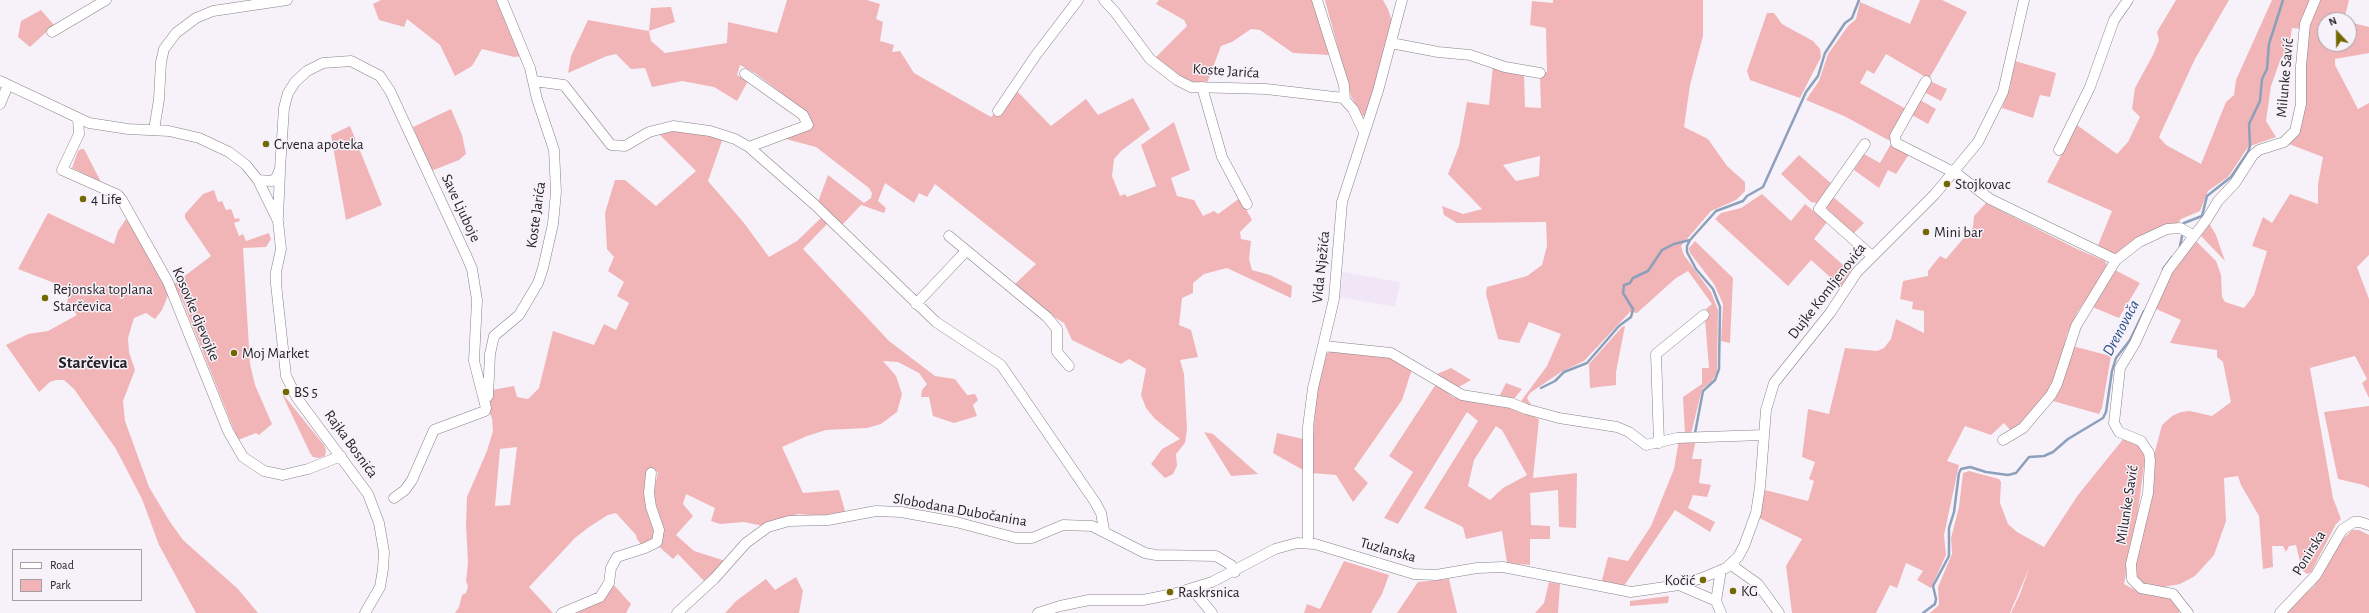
<!DOCTYPE html>
<html>
<head>
<meta charset="utf-8">
<style>
	body { margin:0 }
	#map { position:relative; width:2369px; height:613px; overflow:hidden; background:#f7f2fa; font-family:"Alegreya Sans",sans-serif }
	canvas { display:block }
	.legend { position:absolute; left:12px; top:549px; width:130px; height:52px; box-sizing:border-box; background:#f7f2fa; border:1px solid #a39fa5; margin:0; padding:5px 7px; list-style:none; font-size:12px; color:#242225 }
	.legend li { display:flex; align-items:center; gap:8px; height:20px }
	.legend b { width:20px; border:1px solid #a39fa5 }
	.north { position:absolute; left:2317px; top:12px; width:40px; height:40px; box-sizing:border-box; background:#f7f2fa; border:1px solid #a39fa5; border-radius:50%; rotate:338deg; font-size:11px; font-weight:700; line-height:16px; text-align:center; color:#242225 }
	.north::after { content:''; display:block; margin:auto; width:14px; height:18px; background:#736800; clip-path:polygon(50% 0,100% 100%,50% 72%,0 100%) }
</style>
</head>
<body>
<div id="map">
<canvas width="2369" height="613"></canvas>
<ul class="legend">
<li><b style="height:5px;background:#fff"></b>Road</li>
<li><b style="height:11px;background:#f1b5b8"></b>Park</li>
</ul>
<div class="north">N</div>
</div>
<script>
const ctx = document.querySelector('canvas').getContext('2d');
ctx.lineJoin = 'round';
function fill(path, color) { ctx.fillStyle = color; ctx.fill(path, 'evenodd'); }
const shape = rows => new Path2D(rows.map(r => 'M' + r).join(''));
function strokePath(path, color, width, dash) { ctx.strokeStyle = color; ctx.lineWidth = width; ctx.lineCap = dash ? 'butt' : 'round'; ctx.setLineDash(dash || []); ctx.stroke(path); }
function drawText(font, color, halo, rows, align = 'center') {
  ctx.font = font + ' "Alegreya Sans",sans-serif'; ctx.lineWidth = 3; ctx.setLineDash([]); ctx.textBaseline = 'middle'; ctx.strokeStyle = halo; ctx.fillStyle = color; for (const [text, x, y, turn = 0] of rows) {
    ctx.save(); ctx.translate(x, y); ctx.rotate((+turn || 0) * Math.PI / 180); ctx.textAlign = isNaN(turn) ? turn : align; if (halo) ctx.strokeText(text, 0, 0); ctx.fillText(text, 0, 0); ctx.restore();
  }
}
fill(shape([
	[1343,272,1400,282,1395,307,1340,297]
]), '#f0e6f5');
fill(shape([
	[381,0,497,0,522,56,514,57,482,49,472,66,455,76,440,45,407,19,404,27,379,20,373,4],
	[787,0,867,0,880,4,876,19,883,22,880,41,894,45,892,52,900,51,914,73,991,117,1016,90,1051,126,1086,99,1098,115,1133,98,1150,129,1121,151,1114,159,1112,176,1120,196,1125,194,1127,197,1156,186,1141,145,1174,122,1190,170,1171,178,1177,196,1194,200,1203,216,1214,211,1218,214,1240,198,1252,220,1240,232,1241,239,1251,241,1249,259,1252,270,1270,275,1292,286,1291,298,1227,268,1204,274,1193,283,1193,293,1182,298,1179,325,1191,330,1198,357,1180,360,1184,374,1187,430,1185,443,1176,454,1177,466,1173,474,1165,478,1151,464,1162,449,1180,439,1155,419,1146,408,1141,395,1146,369,1129,359,1121,364,1072,340,1064,323,1049,314,1015,284,1036,264,935,184,927,197,919,193,914,203,885,183,878,201,886,208,884,213,861,205,842,225,818,202,828,175,864,203,871,198,872,193,869,188,816,147,782,138,809,130,812,128,810,119,804,110,755,73,740,65,737,75,748,81,737,101,714,87,682,81,652,87,645,68,631,69,616,54,607,56,568,73,571,56,588,20,649,31,651,8,671,7,675,22,649,31,651,41,665,53,727,43,728,22,777,33],
	[1159,0,1313,0,1329,55,1293,53,1260,30,1251,29,1232,42,1221,46,1207,83,1191,83,1182,79,1154,59,1187,26,1184,20,1156,4],
	[1325,0,1383,0,1388,9,1393,24,1369,115,1362,116,1351,96],
	[1553,0,1703,0,1703,36,1690,85,1684,127,1708,139,1727,166,1745,182,1745,191,1736,200,1711,211,1681,246,1684,255,1711,292,1718,310,1717,372,1712,381,1702,389,1691,434,1685,435,1683,397,1702,384,1702,368,1709,368,1705,319,1710,314,1706,309,1712,304,1688,271,1676,278,1637,313,1630,312,1584,361,1561,372,1530,393,1527,398,1532,407,1521,401,1547,366,1561,334,1529,322,1519,343,1498,339,1486,294,1487,287,1527,276,1542,265,1547,246,1546,222,1457,223,1444,215,1442,206,1463,214,1482,209,1448,174,1459,146,1467,102,1489,105,1493,65,1524,74,1525,107,1541,108,1540,76,1544,77,1544,72,1547,72,1546,28,1530,25,1532,1,1553,3],
	[1540,156,1539,176,1516,181,1503,165],
	[1920,0,1942,0,1967,12,1929,79,1886,54,1874,74,1867,70,1860,83,1906,109,1892,134,1910,153,1896,174,1888,170,1879,188,1854,170,1864,154,1880,163,1892,142,1844,116,1806,100,1819,81,1828,54,1848,26,1856,19,1860,2,1910,24],
	[2176,0,2229,0,2195,59,2159,137,2166,145,2201,164,2226,102,2234,95,2236,80,2272,0,2310,0,2300,29,2292,28,2288,52,2281,58,2271,86,2266,121,2276,137,2248,147,2228,177,2208,191,2200,211,2181,219,2177,224,2139,236,2114,255,2096,250,2112,211,2047,182,2077,125,2117,154,2128,142,2140,117,2132,109,2135,88,2153,55,2159,40,2157,32],
	[2318,0,2349,0,2344,20,2325,20,2325,44,2349,44,2349,22,2369,27,2369,53,2335,59,2335,65,2358,109,2369,103,2369,255,2357,267,2369,299,2369,398,2362,383,2367,379,2355,356,2310,368,2333,498,2341,519,2336,524,2311,572,2307,574,2302,570,2296,545,2289,546,2286,552,2283,546,2272,546,2273,567,2263,569,2259,516,2241,485,2238,476,2224,478,2226,521,2214,555,2195,576,2180,584,2158,588,2143,586,2134,575,2153,459,2162,425,2172,416,2181,412,2190,411,2212,416,2231,402,2223,362,2217,357,2217,350,2170,343,2181,320,2154,308,2170,272,2195,240,2216,261,2221,275,2222,297,2225,302,2244,308,2254,295,2267,251,2252,246,2263,217,2272,223,2290,194,2318,204,2318,184,2323,157,2289,144,2304,67,2308,28],
	[41,10,54,25,30,47,18,37,21,21],
	[1767,13,1774,13,1782,24,1813,41,1820,49,1821,57,1800,98,1750,80,1747,71],
	[2015,61,2056,73,2050,97,2040,95,2033,118,2002,108,2010,87],
	[1930,81,1947,89,1941,101,1924,92],
	[1920,100,1936,109,1928,124,1912,115],
	[451,109,462,135,466,154,459,160,431,171,413,127],
	[350,126,382,205,346,220,331,135],
	[672,129,723,138,708,181,744,223,769,257,797,241,822,217,828,223,803,249,889,341,935,376,955,379,967,395,975,394,978,400,973,405,977,416,954,423,933,416,929,397,921,397,922,390,927,384,919,373,898,362,883,361,896,376,902,394,897,412,881,424,867,428,826,430,807,436,782,447,803,493,839,490,845,511,832,517,798,514,763,526,744,522,720,524,711,521,715,508,686,494,683,504,693,516,676,535,694,551,726,561,706,583,678,554,673,559,657,545,662,528,653,494,658,472,650,470,656,537,642,546,637,539,636,535,616,513,608,515,589,527,575,538,529,587,553,613,455,613,459,607,462,595,466,593,468,586,466,581,468,563,466,524,467,497,487,451,493,431,492,418,488,410,492,390,514,386,517,397,528,399,539,388,553,331,594,345,604,324,616,330,629,303,617,296,624,282,608,271,614,257,607,249,605,213,615,180,625,180,656,206,696,171,656,131],
	[517,447,510,505,495,506,500,449],
	[81,149,84,149,101,182,72,168,78,151],
	[1799,155,1833,185,1817,203,1811,202,1781,174],
	[214,190,218,202,222,201,226,210,231,209,235,219,239,218,240,221,234,223,239,236,243,234,246,241,269,233,271,239,266,247,243,248,250,364,255,385,272,424,259,435,256,433,238,440,183,302,174,284,211,256,185,218,185,214,203,194],
	[1762,194,1791,221,1805,204,1827,222,1814,239,1851,272,1841,287,1811,260,1788,286,1715,219,1721,213,1741,208],
	[1832,196,1864,223,1853,234,1824,206],
	[1986,203,2077,249,2105,261,2108,268,2078,311,2067,334,2059,368,2045,397,2025,422,2012,432,2004,423,1991,435,1965,426,1947,461,1959,465,1944,535,1946,555,1931,588,1917,580,1923,571,1906,563,1897,588,1890,585,1876,613,1792,613,1786,566,1802,539,1759,518,1765,490,1808,501,1814,481,1809,479,1815,462,1802,457,1808,409,1829,414,1845,348,1877,351,1884,348,1891,339,1896,319,1924,333,1924,311,1912,309,1913,302,1900,299,1903,281,1928,276,1928,271,1940,256,1946,259,1973,227,1974,216],
	[48,213,114,244,118,231,126,219,141,241,169,293,162,310,155,319,146,313,134,318,128,338,129,352,135,370,123,401,125,421,149,487,170,522,183,540,238,589,258,613,196,613,159,545,142,499,116,449,74,389,64,380,56,380,50,382,39,392,6,345,28,334,48,331,77,315,67,303,70,289,18,269],
	[2209,223,2216,235,2225,261,2201,236,2201,232],
	[1695,241,1733,278,1730,343,1721,341,1723,304,1714,284,1690,253,1689,248],
	[2115,270,2140,283,2119,318,2090,306],
	[1625,326,1616,372,1616,385,1590,388,1589,364,1622,327],
	[2072,346,2111,356,2102,408,2099,414,2053,401,2063,382],
	[1329,351,1385,355,1412,369,1402,400,1354,469,1368,483,1353,502,1336,475,1311,473,1316,396,1326,354],
	[1451,368,1471,380,1459,387,1453,387,1437,374],
	[1506,383,1522,389,1514,399,1499,397],
	[1436,384,1453,397,1473,402,1506,406,1539,419,1533,478,1577,473,1576,528,1559,527,1558,490,1530,493,1531,525,1550,526,1550,539,1530,539,1530,565,1507,563,1502,531,1466,539,1463,527,1424,508,1478,421,1467,412,1398,524,1384,518,1413,472,1389,456],
	[1496,426,1502,430,1527,475,1503,488,1490,500,1468,486,1474,460],
	[281,392,324,445,326,450,325,456,319,458,313,457,310,453],
	[2369,406,2369,488,2364,485,2338,479,2324,412],
	[1204,432,1213,434,1258,474,1231,476],
	[1277,433,1303,439,1303,470,1273,453],
	[2124,438,2140,444,2145,458,2137,518,2124,584,2137,591,2168,596,2180,611,2179,613,2011,613,2020,594,2030,566,2010,613,1930,613,1939,605,1938,587,1952,554,1951,538,1959,507,1963,473,1969,471,1999,479,2001,482,2000,503,2008,524,2017,532,2044,547,2078,495],
	[1696,439,1692,459,1702,459,1699,483,1711,485,1707,497,1693,495,1688,508,1715,522,1710,532,1675,510,1622,589,1601,584,1608,557,1628,561,1651,526,1674,469,1679,440],
	[2352,530,2359,530,2369,535,2369,613,2284,613,2314,586,2338,544],
	[1344,561,1389,575,1382,594,1371,613,1304,613,1307,604,1320,609],
	[796,577,803,591,799,613,725,613,736,601,766,579,775,590],
	[1449,579,1457,613,1397,613,1418,582],
	[1549,582,1560,584,1558,613,1535,613,1544,603],
	[613,584,631,604,626,613,575,613,598,601],
	[1669,596,1668,603,1630,606,1630,601]
]), '#f1b5b8');
strokePath(shape([
	[2183,227,2184,223,2202,216,2207,196,2231,177,2248,152,2250,146,2249,124,2260,101,2262,79,2267,69,2269,44,2283,0],
	[1690,240,1687,246,1687,252,1696,269,1713,289,1720,307,1719,369,1715,380,1703,391,1695,433],
	[2180,246,2183,232],
	[2163,269,2172,257],
	[1541,388,1555,381,1564,372,1587,363,1619,326,1631,317,1633,309,1623,293,1624,285,1630,283,1633,278,1648,271,1662,250,1674,244,1690,240,1716,211,1743,201,1747,196,1763,187,1806,92,1818,76,1825,53,1845,23,1852,18,1859,0],
	[1923,613,1935,604,1936,599,1933,586,1949,556,1949,528,1954,512,1959,473,1961,469,1970,467,1986,472,2008,475,2016,473,2029,457,2044,456,2053,452,2068,439,2103,418,2106,412,2112,371,2116,358,2130,340,2144,311]
]), '#8c9fbb', 2.5);
const minor = shape([
	[1104,0,1115,12,1150,59,1177,80,1191,87,1266,89,1343,98,1353,109,1364,132],
	[1317,0,1344,85,1345,100],
	[52,32,106,0],
	[1391,43,1438,52,1470,55,1505,67,1540,73],
	[745,74,803,115,808,125,749,147],
	[0,81,89,123,128,129,169,131,199,138,229,152,246,165,258,180,278,221,281,249,276,272,276,284,286,376,297,398,368,494,379,523,384,552,383,569,380,587,365,613],
	[534,81,564,85,611,145,625,146,649,132,673,126,710,131,735,139,749,147,814,204,936,322,1001,365,1095,502,1101,513,1104,530],
	[1926,81,1895,136,1896,143,1957,174,1990,199,2116,260],
	[1202,87,1222,157,1247,204],
	[0,104,8,85],
	[998,111,1036,55,1078,0],
	[78,119,79,134,62,170,118,195,122,200,168,282,228,431,243,457,264,471,283,475,308,469,341,456],
	[154,130,159,99,161,62,164,49,176,33,196,18,213,11,287,0],
	[1865,144,1819,209,1872,256],
	[2059,150,2090,87,2114,20,2128,0],
	[258,180,272,181,276,178,280,169,284,108,288,93,295,82,307,71,323,63,351,61,380,76,390,91,466,255,472,269,477,300,474,361,486,408,485,411,434,430,412,480,405,490,394,498],
	[278,217,280,171],
	[949,236,1047,317,1057,329,1057,352,1069,366],
	[916,304,966,251],
	[1324,346,1391,353,1462,395,1511,403,1526,409,1559,418,1617,427,1629,432,1646,445,1677,438,1763,435],
	[484,400,488,396,490,354,494,336,519,315,538,283,543,268,553,224,556,192,554,150,537,99,530,68,502,0],
	[2003,440,2023,428,2051,395,2057,384,2076,326,2116,260,2139,242,2167,229,2180,228,2193,235],
	[1659,443,1656,354,1704,315],
	[1308,543,1308,427,1313,388,1334,299,1342,202,1378,91,1402,0],
	[1734,561,1734,567,1758,584,1779,613],
	[1721,570,1716,601,1721,613],
	[1679,585,1716,601],
	[1192,589,1212,613],
	[562,613,600,597,609,583,611,568,617,557,645,548,657,542,659,530,651,507,649,493,651,473],
	[677,613,714,579,746,543,768,527,789,521,828,520,876,511,901,512,956,522,1016,538,1032,538,1063,525,1092,526,1145,553,1156,555,1216,556,1231,565,1235,572],
	[1038,613,1060,606,1089,600,1143,600,1173,594,1212,582,1275,549,1297,543,1315,544,1414,574,1436,575,1477,568,1503,567,1631,592,1679,585,1702,578,1726,568,1738,557,1744,546,1756,513,1760,487,1766,410,1774,383,1830,313,1857,272,1935,194,1978,142,2003,92,2024,0],
	[2188,613,2173,594,2141,588,2132,579,2131,564,2148,493,2150,461,2149,453,2141,441,2119,432,2114,423,2120,368,2135,343,2168,270,2207,219,2218,201,2235,183,2253,155,2259,150,2284,142,2295,131,2301,104,2301,66,2305,24,2315,0],
	[2280,613,2316,575,2342,530,2354,522,2360,522,2369,525]
]);
strokePath(minor, '#87828a', 11);
strokePath(minor, '#fff', 10);
for (const [x, y, r, color] of [
	[266,144,4,"#736800"],
	[1947,184,4,"#736800"],
	[83,199,4,"#736800"],
	[1926,232,4,"#736800"],
	[45,298,4,"#736800"],
	[234,353,4,"#736800"],
	[286,392,4,"#736800"],
	[1703,580,4,"#736800"],
	[1733,591,4,"#736800"],
	[1170,592,4,"#736800"]
]) { const dot = new Path2D(); dot.arc(x, y, r, 0, 2 * Math.PI); ctx.fillStyle = color; ctx.fill(dot); strokePath(dot, '#f7f2fa', 1.5); }
drawText('15px', '#242225', '#f7f2fa', [
	["Koste Jarića",1226,71,4],
	["Milunke Savić",2285,78,-85],
	["Save Ljuboje",461,208,65],
	["Koste Jarića",536,215,-82],
	["Vida Nježića",1321,267,-84],
	["Dujke Komljenovića",1827,291,-52],
	["Kosovke djevojke",196,314,67],
	["Rajka Bosnića",351,444,54],
	["Milunke Savić",2127,505,-81],
	["Slobodana Dubočanina",960,510,10],
	["Tuzlanska",1388,550,16],
	["Ponirska",2309,553,-58]
]);
drawText('15px', '#242225', '#f7f2fa', [
	["Crvena apoteka",274,144],
	["Stojkovac",1955,184],
	["4 Life",91,199],
	["Mini bar",1934,232],
	["Rejonska toplana",53,289],
	["Starčevica",53,306],
	["Moj Market",242,353],
	["BS 5",294,392],
	["Kočić",1695,580,"right"],
	["KG",1741,591],
	["Raskrsnica",1178,592]
], 'left');
drawText('italic 16px', '#254e89', '#f7f2fa', [
	["Drenovača",2121,328,-62]
]);
drawText('bold 17px', '#242225', '#f7f2fa', [
	["Starčevica",93,363]
]);
</script>
</body>
</html>
